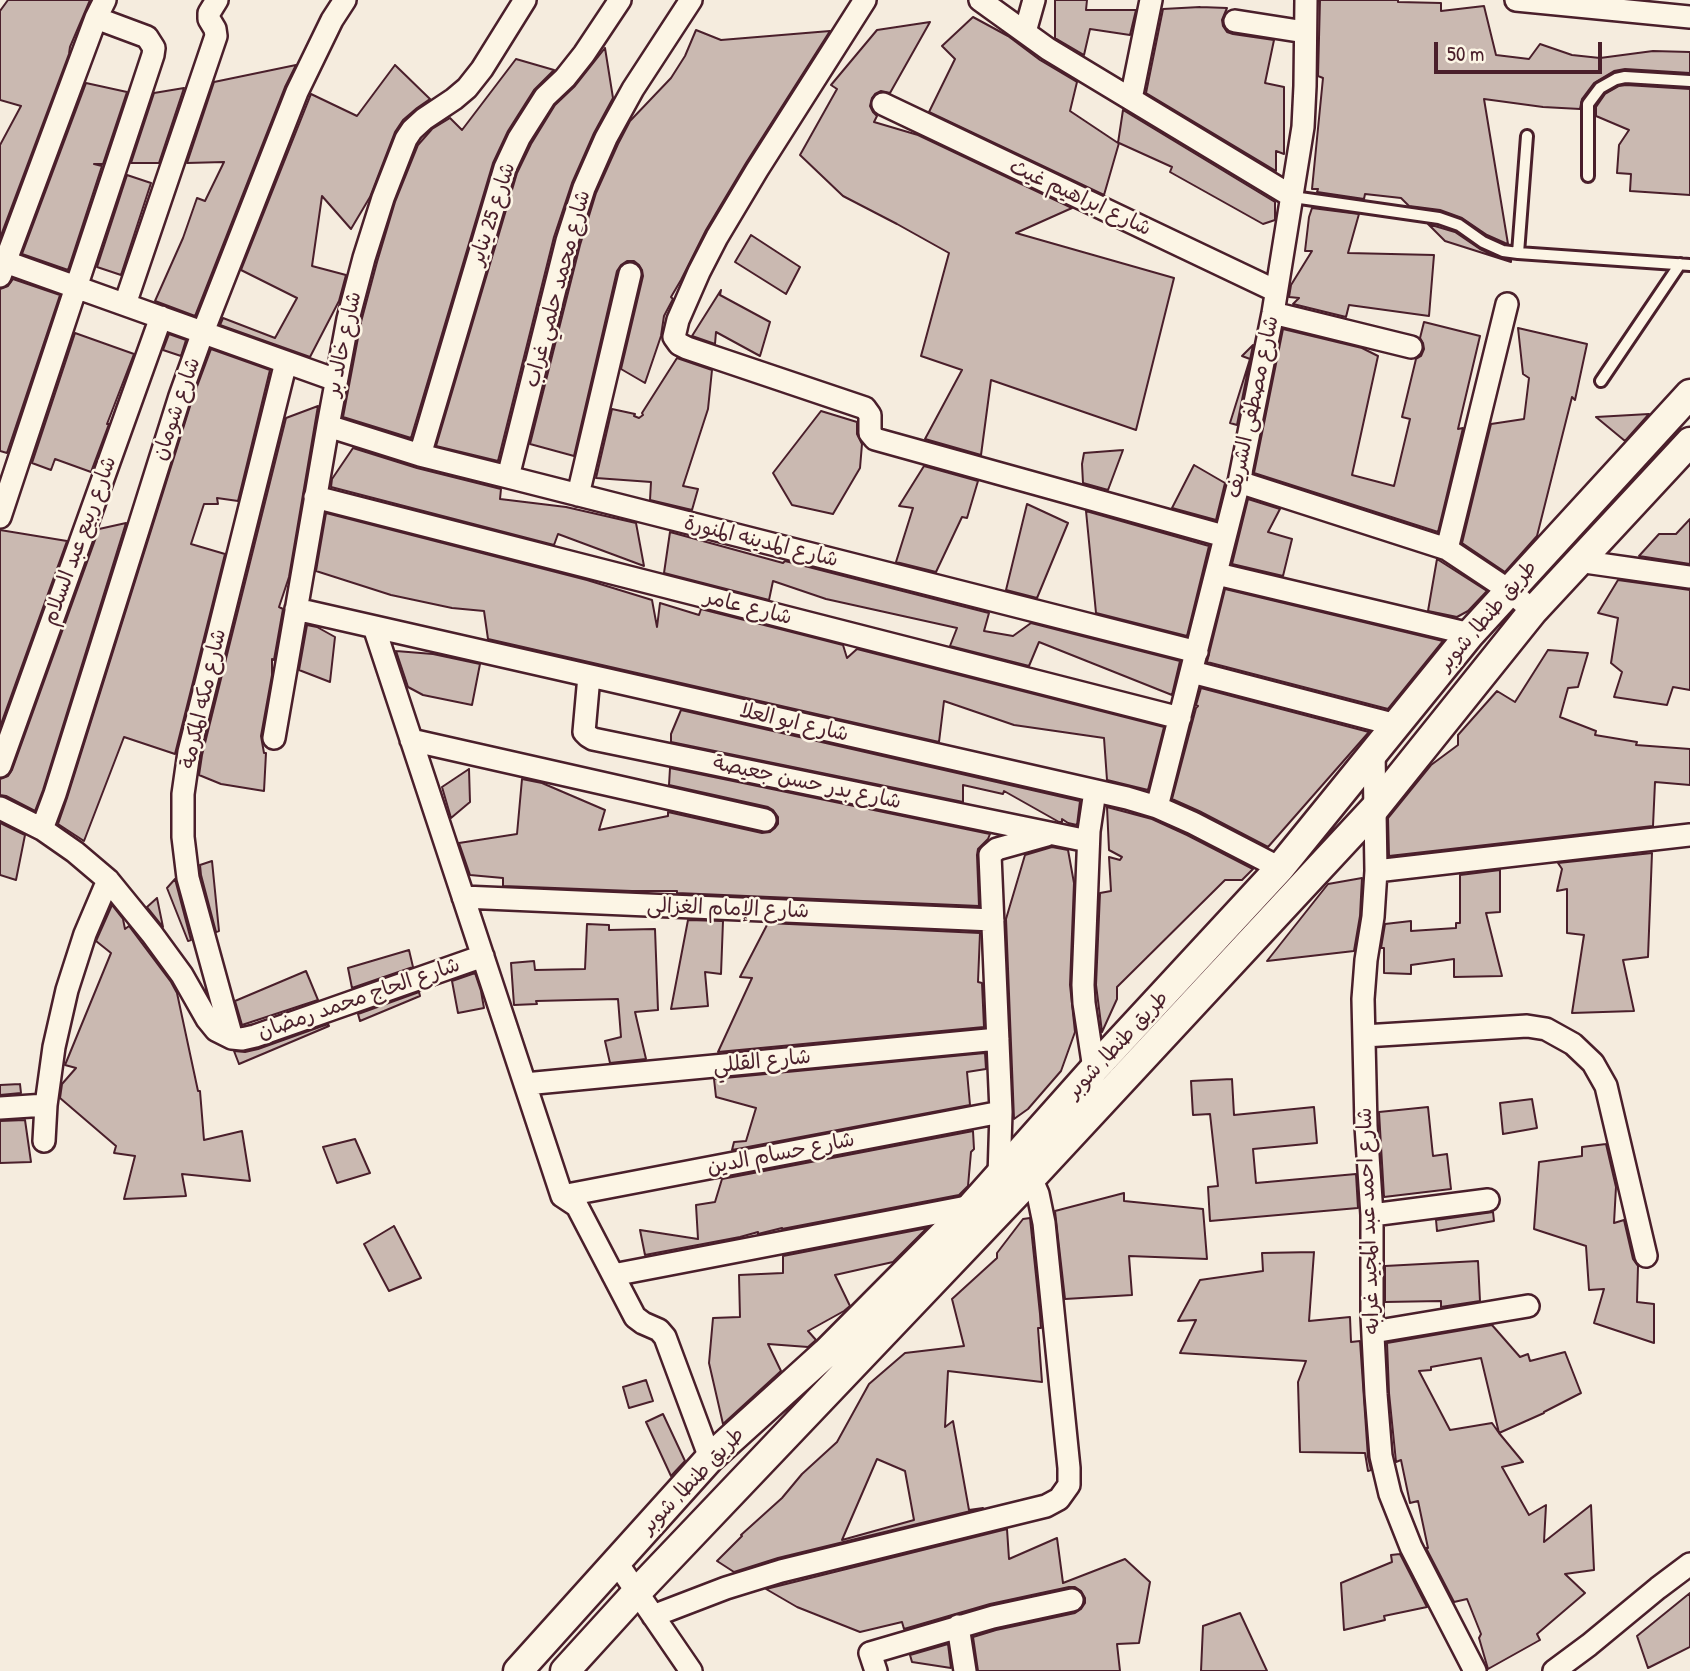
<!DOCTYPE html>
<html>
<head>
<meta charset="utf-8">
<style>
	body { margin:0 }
	#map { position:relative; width:1690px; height:1671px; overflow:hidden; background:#f5ecde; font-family:"Patrick Hand",sans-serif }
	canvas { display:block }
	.scale { position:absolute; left:1434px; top:42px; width:168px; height:32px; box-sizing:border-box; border:4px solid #4a1f2b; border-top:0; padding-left:9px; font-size:21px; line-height:24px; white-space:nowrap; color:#4a1f2b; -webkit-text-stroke:5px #fcf5e5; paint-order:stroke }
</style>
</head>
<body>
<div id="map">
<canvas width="1690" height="1671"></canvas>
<div class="scale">50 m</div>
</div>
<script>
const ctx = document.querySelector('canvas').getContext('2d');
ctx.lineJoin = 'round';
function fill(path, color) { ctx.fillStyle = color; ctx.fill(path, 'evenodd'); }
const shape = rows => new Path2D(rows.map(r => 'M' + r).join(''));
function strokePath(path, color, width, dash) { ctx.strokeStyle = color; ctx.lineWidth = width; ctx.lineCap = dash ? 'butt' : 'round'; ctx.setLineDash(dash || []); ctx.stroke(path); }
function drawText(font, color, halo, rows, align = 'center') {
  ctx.font = font + ' "Patrick Hand","Playpen Sans Arabic",sans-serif'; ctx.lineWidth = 5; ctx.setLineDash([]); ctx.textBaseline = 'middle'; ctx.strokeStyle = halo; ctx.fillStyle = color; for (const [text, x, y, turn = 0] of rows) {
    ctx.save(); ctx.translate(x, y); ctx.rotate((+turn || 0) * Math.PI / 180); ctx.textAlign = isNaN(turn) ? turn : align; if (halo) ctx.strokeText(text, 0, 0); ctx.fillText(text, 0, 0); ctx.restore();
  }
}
const building = shape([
	[8,0,90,0,70,47,69,54,0,238,0,145,21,106,0,100,0,11,8,0],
	[1055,0,1087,0,1086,10,1136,10,1130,35,1090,29,1084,55,1055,38,1055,0],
	[1320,0,1398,0,1398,2,1441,3,1441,11,1484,6,1496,55,1529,59,1540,44,1572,55,1600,58,1653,51,1690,52,1690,73,1625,69,1614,71,1594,83,1582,99,1580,109,1543,107,1484,99,1508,244,1505,243,1487,235,1462,218,1440,210,1409,206,1401,198,1365,194,1364,199,1317,192,1318,189,1312,189,1323,78,1318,76,1320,0],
	[1200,7,1227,8,1222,20,1223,26,1227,32,1233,34,1274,40,1265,83,1284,87,1284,154,1276,151,1276,171,1146,93,1163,9,1200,7],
	[973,17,1008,36,1040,60,1077,82,1070,111,1118,143,1123,110,1275,202,1275,220,1263,224,1170,172,1172,167,1119,143,1104,195,929,112,955,59,942,46,973,17],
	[930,22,890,93,881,91,875,94,872,98,870,106,873,112,877,116,874,122,918,135,1072,208,1016,233,1174,278,1136,430,991,380,981,455,925,439,962,370,921,356,949,253,897,224,843,196,800,155,837,89,831,85,877,30,930,22],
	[696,30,721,40,830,31,746,163,706,230,681,280,671,297,673,299,664,316,661,336,645,383,621,369,643,276,642,270,639,265,634,261,627,261,621,265,617,271,574,456,530,444,580,245,596,193,618,144,630,121,671,78,685,56,696,30],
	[605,48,613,98,594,133,572,183,554,237,498,461,436,446,517,173,531,144,555,105,575,86,605,48],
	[516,59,554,70,534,90,508,131,493,163,411,438,343,417,361,322,377,262,395,202,418,145,432,129,450,118,462,130,516,59],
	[296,65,285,87,195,316,155,301,183,238,197,198,205,201,224,162,187,163,214,82,296,65],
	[395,65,430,99,417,108,403,120,395,132,370,197,351,229,322,196,312,266,346,275,339,301,310,357,220,325,223,318,275,338,297,298,241,270,311,94,357,116,395,65],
	[86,83,127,92,103,164,94,164,102,166,68,270,22,254,86,83],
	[1626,85,1690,89,1690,195,1630,191,1631,174,1617,173,1619,145,1629,130,1596,116,1596,107,1605,94,1619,86,1626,85],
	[184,88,159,163,131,163,154,93,184,88],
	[127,175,151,183,121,275,97,267,127,175],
	[1312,208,1359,214,1348,253,1434,255,1429,316,1349,305,1346,317,1293,304,1299,298,1289,297,1291,285,1312,251,1305,251,1309,217,1312,208],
	[1428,224,1455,232,1480,249,1500,258,1511,260,1511,262,1445,241,1428,224],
	[751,235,800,267,786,294,735,262,751,235],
	[13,279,60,295,7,453,0,451,0,289,8,286,13,279],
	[721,290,720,295,770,322,760,356,716,332,715,344,692,336,721,290],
	[1424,322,1480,336,1458,429,1463,428,1438,532,1254,473,1283,329,1362,348,1378,356,1352,475,1394,486,1410,419,1402,417,1416,359,1421,356,1424,349,1423,343,1420,338,1424,322],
	[1518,328,1587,344,1575,400,1572,397,1537,536,1505,572,1462,543,1491,424,1524,419,1529,378,1523,374,1518,328],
	[75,333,134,354,107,424,109,424,91,472,55,459,51,470,32,463,75,333],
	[169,334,186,340,181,356,163,350,169,334],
	[1253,345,1237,425,1230,423,1250,359,1242,356,1253,345],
	[211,349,270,370,238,501,217,498,218,504,204,504,191,544,225,554,175,754,124,737,84,841,58,824,67,798,192,400,211,349],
	[677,358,712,370,708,409,683,486,698,489,692,510,650,500,651,482,596,478,612,409,635,414,634,416,639,418,643,415,642,413,677,358],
	[318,406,289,577,279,607,283,609,274,660,272,659,272,675,261,736,264,753,266,753,264,791,221,784,199,775,202,755,286,418,318,406],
	[821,411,857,422,857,434,862,444,860,468,833,514,792,505,773,473,821,411],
	[1649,414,1625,441,1596,417,1649,414],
	[353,448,417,468,501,489,500,499,566,507,636,523,644,566,558,534,554,545,331,487,332,479,353,448],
	[1123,450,1108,490,1083,483,1082,464,1084,453,1123,450],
	[1194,465,1225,483,1216,520,1172,508,1194,465],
	[924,466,978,481,967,518,962,517,936,572,896,562,913,508,899,506,924,466],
	[1248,499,1280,509,1268,532,1292,539,1283,576,1232,564,1248,499],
	[1027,504,1068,523,1037,598,1006,590,1027,504],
	[1086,511,1209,546,1187,636,1096,613,1086,511],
	[326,513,587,580,652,600,657,627,660,603,699,615,701,609,843,645,847,658,857,649,1164,727,1148,790,1107,780,1104,738,1014,725,944,701,939,742,488,639,484,611,452,608,391,595,316,571,326,513],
	[1690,519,1690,564,1639,556,1659,534,1676,534,1690,519],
	[126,523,43,790,35,811,6,796,0,795,0,779,8,776,12,770,99,529,126,523],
	[0,530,67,541,0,727,0,530],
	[670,532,783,563,785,561,989,613,984,631,1013,636,1031,623,1180,661,1172,695,1039,642,1029,666,950,646,957,628,826,599,773,581,769,600,664,573,670,532],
	[1437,559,1487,591,1468,611,1457,617,1428,611,1437,559],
	[1618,580,1690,590,1690,690,1673,687,1667,705,1614,697,1622,672,1611,663,1618,618,1598,613,1618,580],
	[1225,589,1443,641,1388,709,1207,662,1225,589],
	[307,625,317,627,335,637,330,682,299,670,307,625],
	[1548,650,1588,653,1578,687,1568,688,1560,717,1596,731,1595,735,1637,742,1636,745,1690,749,1690,785,1655,782,1653,826,1389,856,1388,818,1431,765,1458,745,1458,735,1497,691,1515,702,1548,650],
	[396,651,433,654,480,664,472,705,423,695,408,687,396,651],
	[1201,688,1369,732,1268,847,1199,811,1172,799,1196,708,1198,706,1196,705,1201,688],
	[681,710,1080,801,1077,825,1068,823,1062,819,1062,822,1059,822,1004,791,1003,794,963,785,963,802,671,742,671,734,681,710],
	[670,768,990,834,988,839,978,849,977,855,979,906,677,893,677,891,632,891,503,886,503,878,470,875,459,843,517,834,522,779,542,783,605,810,599,830,668,816,668,812,762,833,770,832,775,828,778,824,778,817,773,810,768,807,669,785,670,768],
	[469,769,470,802,451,818,442,787,469,769],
	[1107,807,1152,819,1187,835,1253,869,1242,880,1225,880,1117,987,1117,999,1102,1032,1096,985,1100,893,1111,891,1109,857,1120,860,1122,857,1109,850,1107,807],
	[0,823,25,835,16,880,0,875,0,823],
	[1052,847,1068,850,1074,883,1070,985,1075,1032,1061,1071,1028,1109,1014,1119,1006,919,1025,855,1052,847],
	[1652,853,1648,957,1623,960,1634,1011,1572,1013,1584,935,1567,933,1567,889,1557,891,1562,869,1558,863,1652,853],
	[212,861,219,931,216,932,201,875,200,865,212,861],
	[1500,870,1500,912,1486,913,1502,976,1454,977,1454,959,1411,965,1411,974,1384,973,1384,948,1381,948,1385,924,1411,921,1411,931,1456,928,1456,923,1460,923,1460,875,1500,870],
	[1362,878,1360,916,1354,951,1267,961,1328,884,1362,878],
	[175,879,191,940,188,941,167,888,175,879],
	[157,898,163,927,147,907,157,898],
	[112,905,123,919,125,929,129,926,171,982,177,993,198,1091,200,1091,204,1140,242,1131,250,1181,182,1174,186,1196,124,1199,135,1156,114,1153,116,1146,60,1098,62,1084,76,1068,65,1065,111,953,96,941,112,905],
	[688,920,723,921,721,974,705,972,708,1006,671,1009,688,920],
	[768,923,980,933,978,982,982,983,984,1027,718,1052,752,978,740,977,768,923],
	[587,924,609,925,609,930,655,929,658,1010,635,1012,646,1059,610,1063,605,1041,621,1037,618,999,536,1001,537,1004,514,1005,511,963,534,961,535,970,585,969,587,924],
	[409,950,413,967,352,988,348,968,409,950],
	[306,971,318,1000,242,1025,235,1001,306,971],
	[475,973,481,991,484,1008,458,1013,452,981,475,973],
	[419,992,420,996,360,1021,358,1014,419,992],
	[328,1024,329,1026,239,1064,234,1051,245,1052,258,1049,328,1024],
	[985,1053,986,1069,967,1072,970,1105,732,1150,734,1142,746,1141,756,1108,716,1097,714,1079,985,1053],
	[1232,1079,1234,1115,1314,1107,1317,1143,1253,1149,1256,1183,1356,1174,1358,1208,1210,1221,1208,1187,1218,1186,1210,1114,1193,1115,1191,1081,1232,1079],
	[20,1084,21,1093,0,1095,0,1085,20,1084],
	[1532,1099,1537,1128,1503,1134,1500,1103,1532,1099],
	[1428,1107,1433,1156,1447,1154,1451,1189,1384,1197,1379,1112,1428,1107],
	[25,1120,31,1162,0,1163,0,1121,25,1120],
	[973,1131,974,1149,971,1152,968,1186,959,1195,782,1229,782,1228,758,1234,758,1232,740,1237,645,1255,640,1230,698,1239,696,1205,715,1202,722,1179,973,1131],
	[355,1139,370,1173,337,1183,323,1147,355,1139],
	[1606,1144,1616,1187,1614,1223,1624,1220,1633,1259,1638,1266,1637,1302,1654,1304,1654,1343,1594,1323,1604,1289,1589,1290,1586,1246,1534,1229,1539,1162,1582,1156,1582,1147,1606,1144],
	[1124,1193,1124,1201,1203,1209,1207,1259,1129,1256,1132,1295,1065,1299,1055,1211,1124,1193],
	[1493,1212,1494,1221,1437,1231,1436,1220,1493,1212],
	[1030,1218,1040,1314,1041,1328,1038,1328,1042,1382,948,1371,945,1427,953,1421,969,1510,983,1508,778,1558,734,1572,717,1561,742,1536,741,1535,782,1498,802,1474,837,1442,869,1384,905,1353,964,1346,952,1299,997,1258,997,1253,1023,1219,1030,1218],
	[877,1459,905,1471,914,1520,842,1540,877,1459],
	[394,1226,421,1278,389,1291,364,1244,394,1226],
	[927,1228,893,1262,835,1275,850,1306,844,1311,808,1331,816,1340,808,1347,768,1344,781,1371,723,1424,709,1363,713,1318,740,1317,739,1275,783,1273,783,1256,927,1228],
	[1314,1252,1309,1321,1350,1317,1351,1342,1360,1341,1368,1457,1371,1470,1368,1471,1365,1453,1300,1452,1298,1382,1306,1361,1180,1353,1196,1320,1178,1321,1200,1280,1263,1271,1262,1253,1314,1252],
	[1478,1261,1480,1301,1441,1307,1441,1301,1385,1302,1385,1266,1478,1261],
	[1492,1325,1520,1357,1528,1354,1530,1361,1565,1352,1581,1393,1544,1412,1544,1413,1499,1433,1523,1462,1502,1467,1529,1515,1546,1505,1544,1542,1591,1505,1594,1570,1565,1574,1585,1593,1537,1634,1540,1640,1488,1669,1479,1638,1481,1634,1467,1599,1454,1602,1426,1548,1428,1548,1418,1501,1410,1503,1401,1460,1396,1462,1389,1393,1387,1343,1492,1325],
	[1481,1358,1499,1433,1492,1423,1450,1430,1419,1371,1431,1370,1431,1367,1481,1358],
	[646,1380,653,1401,629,1408,623,1387,646,1380],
	[663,1414,685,1461,671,1476,646,1422,663,1414],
	[1007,1529,1009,1559,1057,1538,1063,1583,1125,1559,1150,1582,1139,1643,1117,1644,1120,1671,978,1671,973,1637,996,1630,1075,1613,1081,1609,1085,1603,1085,1598,1081,1591,1075,1587,1069,1587,990,1604,904,1629,902,1622,860,1632,797,1607,766,1589,1007,1529],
	[1400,1554,1427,1607,1384,1616,1385,1620,1344,1630,1341,1583,1392,1562,1391,1555,1400,1554],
	[1690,1593,1690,1647,1648,1668,1637,1636,1690,1593],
	[1240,1613,1267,1671,1201,1671,1203,1626,1240,1613],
	[948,1644,951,1668,912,1662,910,1655,948,1644]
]);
fill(building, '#cab9b1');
strokePath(building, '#4a1f2b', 2);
const lane = shape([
	[1588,176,1588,104,1600,88,1616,79,1625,77,1690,81],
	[1293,197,1439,218,1459,225,1483,242,1503,251,1518,253,1690,265],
	[1518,253,1527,136],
	[1601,381,1680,264]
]);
const street = shape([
	[865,0,757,170,717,237,699,272,678,320,674,337,679,344,687,348,865,408,870,415,870,433,875,439,1224,536],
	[980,0,1048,49,1293,197],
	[1516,0,1690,17],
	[1235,21,1305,32],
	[1025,32,1034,0],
	[1131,99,1151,0],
	[883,104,1276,291],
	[0,260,336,380],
	[0,276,96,18,105,0],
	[125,304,216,36,215,29,209,19,209,13,217,0],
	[1273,313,1411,347],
	[328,426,420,455,508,477,1197,652],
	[420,455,505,168,519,138,545,97,565,78,584,54,620,0],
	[508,477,567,241,584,188,606,138,633,89,691,0],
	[1239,482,1447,549,1510,591,1533,611],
	[578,495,630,274],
	[315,497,1180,718],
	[0,517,153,55,154,48,147,37,96,18],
	[1447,549,1507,304],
	[1578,561,1690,577],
	[1217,574,1470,634],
	[296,609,1127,798,1157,807,1193,823,1280,868],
	[374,627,562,1196,577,1206,635,1317,643,1323,659,1330,665,1337,710,1458],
	[1192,672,1396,725],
	[589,676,584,732,588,736,593,739,1088,841],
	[274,738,328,426,348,319,364,258,383,198,406,139,412,130,424,119,454,99,467,88,482,69,525,0],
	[411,740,765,820],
	[1374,752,1376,871,1373,917,1366,960,1363,999,1366,1126,1372,1215,1372,1316,1376,1394,1381,1456,1390,1494,1411,1547,1475,1671],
	[0,766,161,317],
	[1157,807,1239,482,1273,313,1303,127,1305,86,1306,0],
	[0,808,42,829,75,852,108,880,152,934,182,975,207,1019,216,1030,232,1038,242,1039,255,1036,483,956],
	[42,829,55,794,180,396,203,332,297,92,332,20,345,0],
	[1376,871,1690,835],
	[463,897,993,920],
	[1364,1036,1527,1026,1546,1029,1573,1044,1593,1063,1606,1086,1646,1256],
	[232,1038,188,878,183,837,183,794,189,752,286,362],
	[1094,1069,1084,1003,1083,985,1089,831,1095,791],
	[525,1084,998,1039],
	[0,1108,46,1105],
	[44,1141,46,1105,54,1047,67,990,85,934,108,880],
	[999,1177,1001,1112,990,855,997,849,1047,835],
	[562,1196,1001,1112],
	[1372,1215,1488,1200],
	[613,1275,972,1206],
	[1373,1332,1528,1306],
	[617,1563,691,1671],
	[653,1616,726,1588,781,1571,1046,1506,1059,1499,1069,1485,1069,1468,1044,1223,1038,1194,1031,1178,1022,1168],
	[958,1626,965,1671],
	[876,1671,870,1653,993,1617,1072,1600],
	[1554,1671,1589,1645,1658,1588,1690,1564]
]);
const secondary = shape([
	[518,1671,710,1458,826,1353,972,1206,1094,1069,1280,868,1470,634,1690,394],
	[565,1671,637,1592,1031,1178,1375,808,1533,611,1690,442]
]);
strokePath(lane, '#4a1f2b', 16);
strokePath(street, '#4a1f2b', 26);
strokePath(secondary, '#4a1f2b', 33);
strokePath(lane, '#fcf5e5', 10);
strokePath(street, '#fcf5e5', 21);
strokePath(secondary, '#fcf5e5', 28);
drawText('21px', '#4a1f2b', '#fcf5e5', [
	["شارع ابراهيم غيث",1080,198,25],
	["شارع 25 يناير",493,214,-72],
	["شارع محمد حلمي غراب",558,289,-75],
	["شارع خالد بر",344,344,-78],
	["شارع مصطفى الشريف",1253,407,-78],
	["شارع شومان",177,409,-71],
	["شارع ربيع عبد السلام",80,541,-70],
	["شارع المدينه المنورة",761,542,14],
	["شارع عامر",748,608,14],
	["طريق طنطا, شوبر",1488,616,-49],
	["شارع مكه المكرمة",204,699,-77],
	["شارع ابو العلا",794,723,13],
	["شارع بدر حسن جعيصة",807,783,12],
	["شارع الإمام الغزالى",728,909,2],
	["شارع الحاج محمد رمضان",359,999,-19],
	["طريق طنطا, شوبر",1118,1045,-47],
	["شارع القللي",762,1062,-6],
	["شارع حسام الدين",781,1154,-11],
	["شارع احمد عبد المجيد غرابه",1369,1221,-92],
	["طريق طنطا, شوبر",693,1481,-46]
]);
</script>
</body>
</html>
